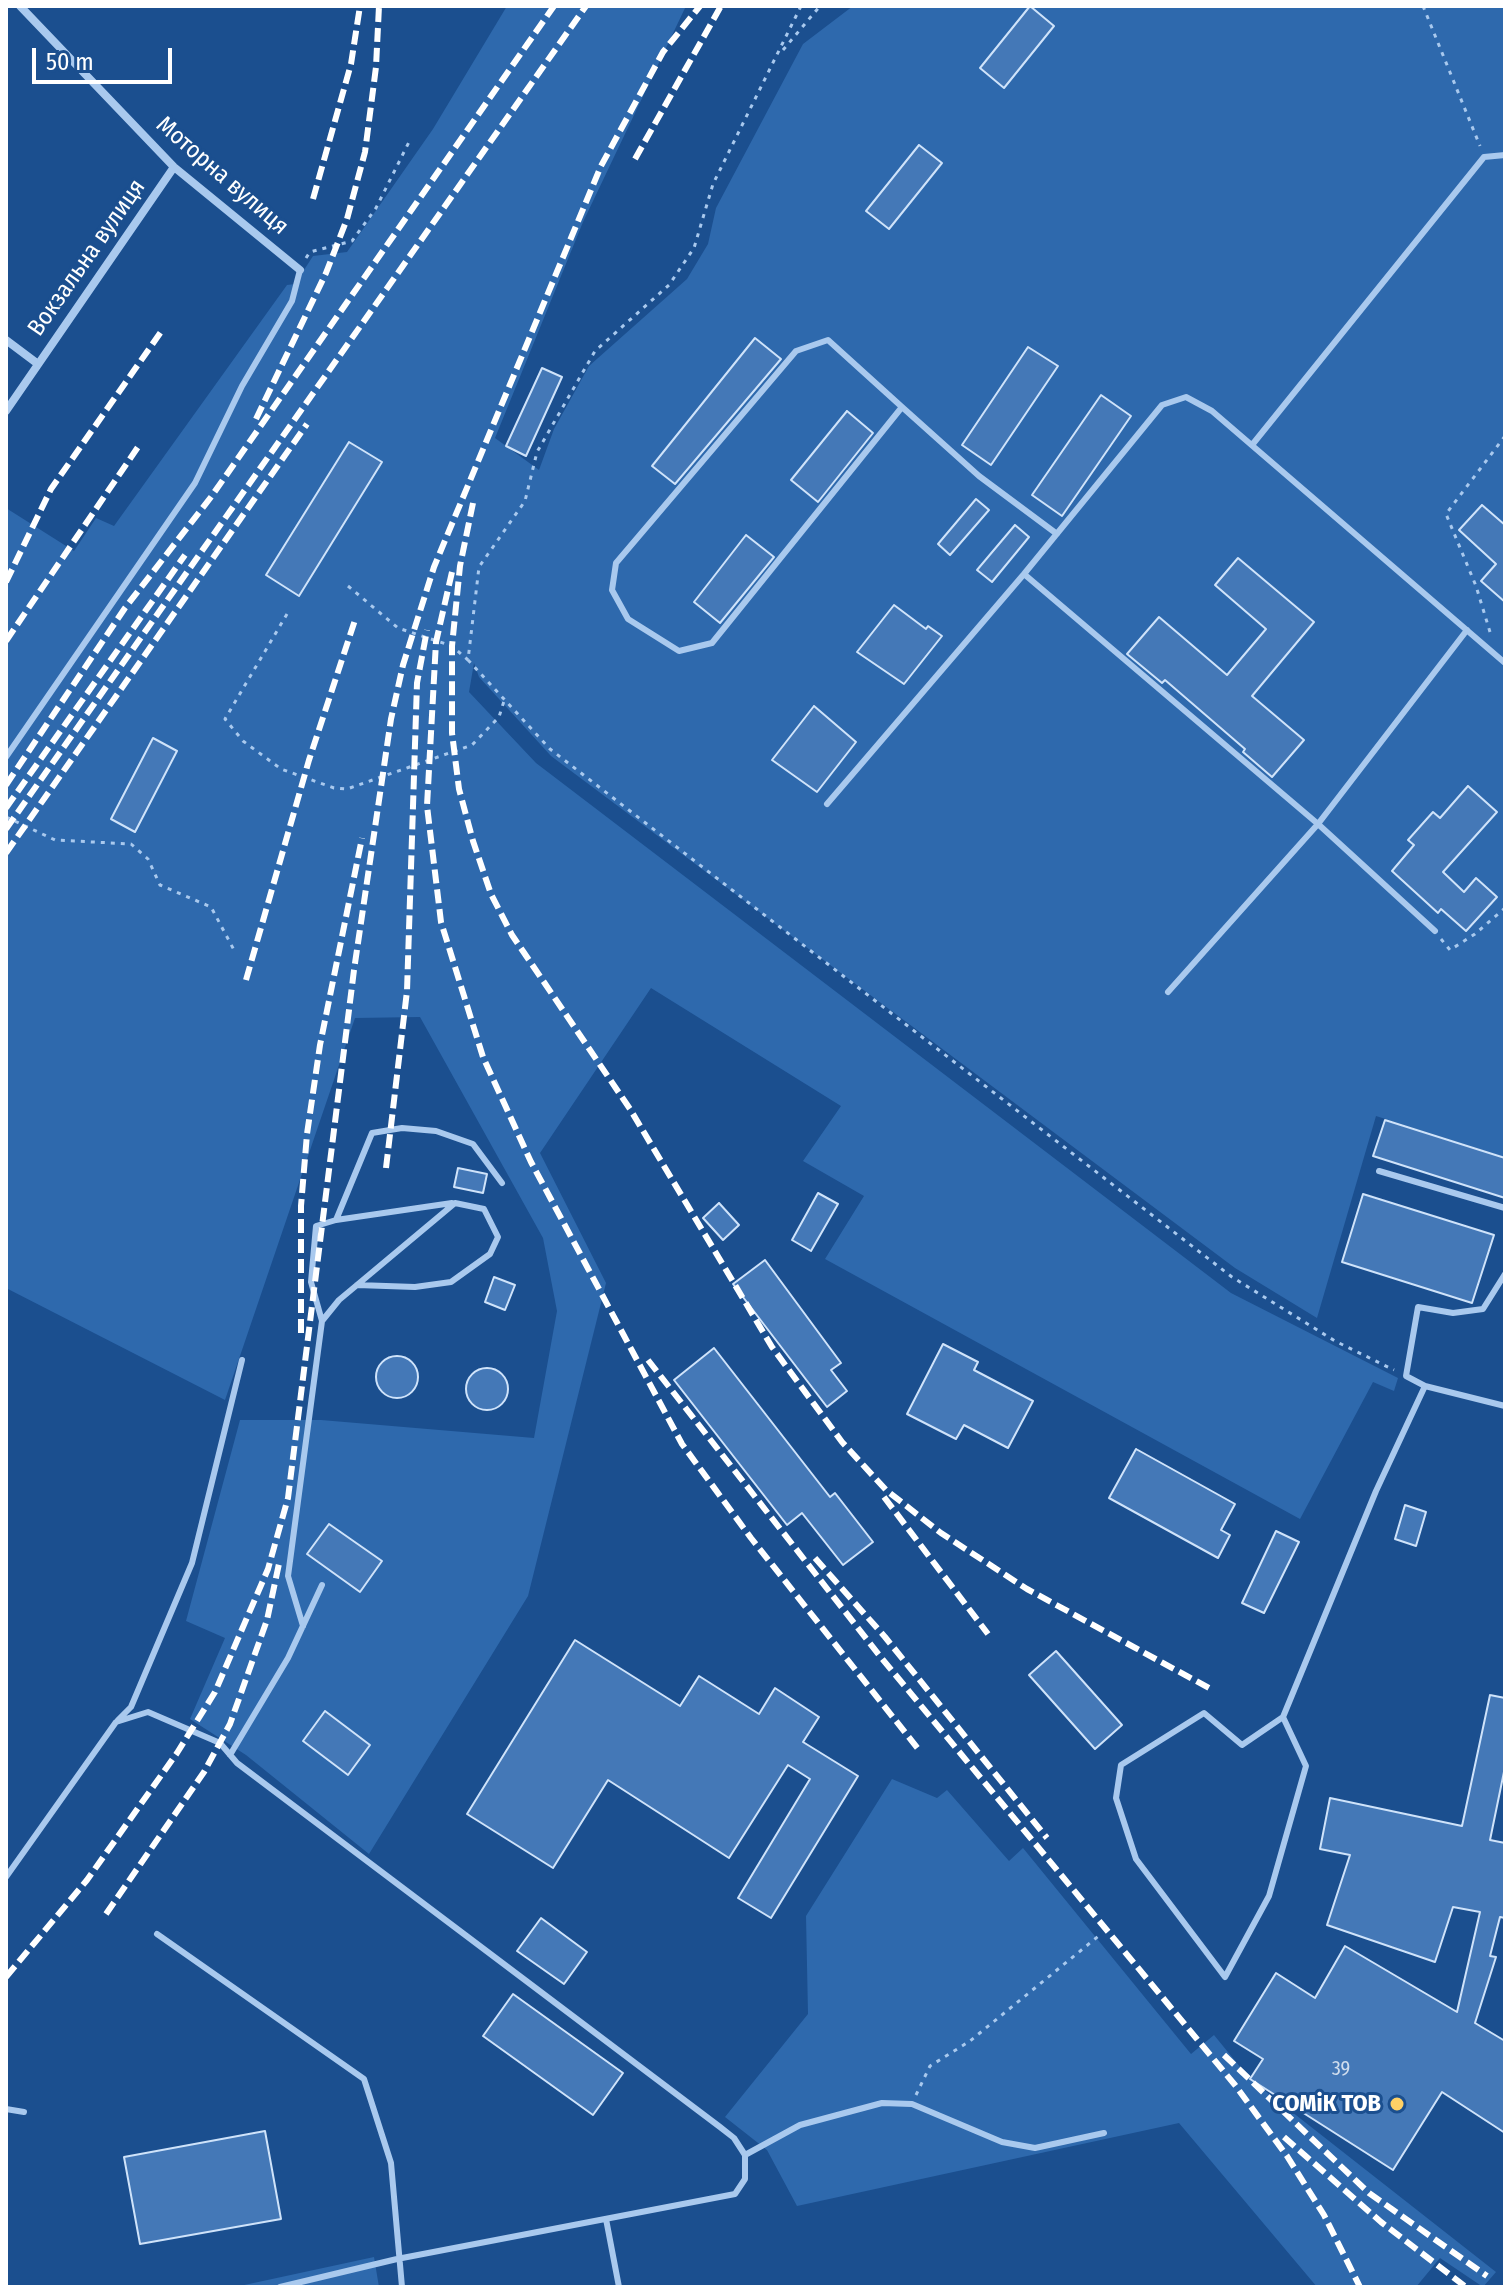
<!DOCTYPE html>
<html>
<head>
<meta charset="utf-8">
<style>
	body { margin:0 }
	#map { position:relative; width:1511px; height:2293px; overflow:hidden; background:#1b4f8f; font-family:"Fira Sans Condensed",sans-serif }
	canvas { display:block }
	.frame { position:absolute; inset:0; border:8px solid #fff; pointer-events:none }
	.scale { position:absolute; left:32px; top:48px; width:140px; height:36px; box-sizing:border-box; border:4px solid #fff; border-top:0; padding-left:10px; font-size:24px; line-height:28px; white-space:nowrap; color:#fff; -webkit-text-stroke:6px #1b4f8f; paint-order:stroke }
</style>
</head>
<body>
<div id="map">
<canvas width="1511" height="2293"></canvas>
<div class="frame"></div>
<div class="scale">50 m</div>
</div>
<script>
const ctx = document.querySelector('canvas').getContext('2d');
ctx.lineJoin = 'round';
function fill(path, color) { ctx.fillStyle = color; ctx.fill(path, 'evenodd'); }
const shape = rows => new Path2D(rows.map(r => 'M' + r).join(''));
function strokePath(path, color, width, dash) { ctx.strokeStyle = color; ctx.lineWidth = width; ctx.lineCap = dash ? 'butt' : 'round'; ctx.setLineDash(dash || []); ctx.stroke(path); }
function drawText(font, color, halo, rows, align = 'center') {
  ctx.font = font + ' "Fira Sans Condensed",sans-serif'; ctx.lineWidth = 6; ctx.setLineDash([]); ctx.textBaseline = 'middle'; ctx.strokeStyle = halo; ctx.fillStyle = color; for (const [text, x, y, turn = 0] of rows) {
    ctx.save(); ctx.translate(x, y); ctx.rotate((+turn || 0) * Math.PI / 180); ctx.textAlign = isNaN(turn) ? turn : align; if (halo) ctx.strokeText(text, 0, 0); ctx.fillText(text, 0, 0); ctx.restore();
  }
}
fill(shape([
	[507,6,686,6,583,222,495,438,539,470,554,429,589,366,687,279,708,244,716,208,803,44,853,6,1505,6,1505,1157,1376,1116,1317,1318,1235,1268,551,756,479,677,474,663,469,692,536,763,1231,1293,1398,1378,1394,1391,1373,1382,1300,1519,825,1259,864,1196,803,1161,841,1106,651,988,540,1153,606,1283,528,1596,369,1854,246,1755,190,1719,225,1638,186,1621,240,1420,321,1420,534,1438,557,1311,543,1238,420,1017,355,1018,225,1400,6,1288,6,508,74,551,96,518,114,526,287,285,295,284,313,256,347,252,433,129],
	[892,1779,937,1798,947,1790,1009,1861,1023,1848,1191,2054,1214,2035,1250,2079,1496,2272,1483,2287,1440,2258,1416,2287,1317,2287,1179,2123,797,2206,767,2150,725,2117,808,2014,806,1916],
	[374,2257,379,2287,235,2287]
]), '#2e69ad');
const building = shape([
	[1030,6,1054,26,1004,88,980,68,1030,6],
	[919,145,942,163,889,229,866,211,919,145],
	[755,338,781,359,675,484,652,466,755,338],
	[1028,347,1058,366,991,465,962,445,1028,347],
	[542,368,562,377,526,456,506,446,542,368],
	[1101,395,1131,416,1062,516,1032,495,1101,395],
	[847,411,873,433,818,502,791,480,847,411],
	[349,442,382,462,299,596,266,575,349,442],
	[976,499,989,510,950,555,938,544,976,499],
	[1482,505,1505,525,1505,602,1481,581,1496,564,1459,530,1482,505],
	[1015,525,1029,537,992,582,977,570,1015,525],
	[746,535,774,557,720,623,694,602,746,535],
	[1238,558,1314,622,1252,696,1304,740,1272,777,1243,752,1245,749,1165,680,1162,683,1127,654,1159,617,1227,675,1266,629,1215,585,1238,558],
	[894,605,926,629,928,626,942,636,904,684,857,652,894,605],
	[814,706,856,742,817,792,772,760,814,706],
	[153,738,177,751,135,832,111,819,153,738],
	[1468,786,1497,812,1443,872,1464,892,1476,878,1497,897,1466,931,1441,909,1438,913,1392,871,1414,845,1408,840,1433,812,1440,818,1468,786],
	[1385,1120,1505,1158,1505,1198,1373,1156,1385,1120],
	[458,1168,487,1174,483,1193,454,1187,458,1168],
	[818,1193,838,1204,811,1251,792,1240,818,1193],
	[1363,1194,1494,1235,1472,1303,1342,1262,1363,1194],
	[719,1203,739,1225,723,1240,703,1218,719,1203],
	[765,1260,841,1363,831,1370,847,1391,827,1407,733,1284,765,1260],
	[494,1277,515,1285,505,1310,485,1302,494,1277],
	[943,1344,978,1362,974,1370,1033,1401,1008,1448,964,1425,956,1439,907,1414,943,1344],
	[714,1348,830,1497,835,1493,873,1542,843,1565,802,1513,787,1525,674,1380,714,1348],
	'376 1377a21 21 0 1 1 42 0a21 21 0 1 1-42 0Z',
	'466 1389a21 21 0 1 1 42 0a21 21 0 1 1-42 0Z',
	[1136,1449,1235,1504,1221,1530,1230,1535,1218,1558,1109,1498,1136,1449],
	[1405,1505,1426,1512,1416,1546,1395,1539,1405,1505],
	[329,1524,382,1561,360,1592,307,1554,329,1524],
	[1276,1531,1299,1542,1264,1613,1242,1603,1276,1531],
	[575,1640,680,1706,699,1676,759,1714,775,1688,819,1717,803,1742,858,1776,771,1918,738,1898,810,1779,788,1765,729,1858,608,1780,553,1868,467,1814,575,1640],
	[1056,1651,1122,1725,1095,1749,1029,1675,1056,1651],
	[1490,1695,1505,1698,1505,1767,1490,1840,1505,1843,1505,1918,1500,1917,1490,1956,1496,1957,1475,2023,1505,2041,1505,2133,1442,2092,1393,2170,1250,2079,1263,2059,1234,2041,1276,1973,1315,1998,1345,1946,1457,2012,1480,1912,1453,1907,1435,1962,1327,1925,1350,1855,1320,1849,1330,1798,1462,1826,1490,1695],
	[325,1711,370,1745,348,1775,303,1741,325,1711],
	[541,1918,587,1952,564,1984,517,1951,541,1918],
	[513,1994,623,2073,593,2115,483,2036,513,1994],
	[265,2131,281,2219,140,2244,124,2157,265,2131]
]);
fill(building, '#4478b7');
strokePath(building, '#cfe3fa', 2);
strokePath(shape([
	[801,6,713,184,694,248,669,285,595,351,537,452,525,501,479,567,468,660,550,749,1232,1277,1335,1341,1394,1370],
	[1423,6,1480,146],
	[783,50,820,6],
	[306,258,310,252,352,241,376,208,410,140],
	[348,586,398,628,452,646,468,660],
	[287,614,225,719,243,741,281,769,334,788,347,789,472,745,499,717,504,701],
	[1490,632,1476,586,1446,514,1505,436],
	[6,817,55,840,131,844,148,859,160,885,211,907,234,950],
	[1441,939,1450,950,1475,934,1505,908],
	[916,2095,930,2066,970,2041,1101,1934]
]), '#a9c9ee', 3, [4, 6]);
strokePath(shape([
	[902,407,712,643,679,651,628,619,612,590,616,563,796,351,828,340,902,407,979,476,1057,534],
	[1252,445,1484,157,1505,155],
	[1024,574,1318,824,1435,931],
	[6,757,195,483,242,386,292,301,300,270],
	[827,804,1024,574,1162,405,1186,397,1212,411,1505,663],
	[1168,992,1318,824,1467,630],
	[1379,1171,1505,1208],
	[336,1220,452,1203],
	[1505,1274,1483,1309,1453,1313,1418,1307,1406,1376,1425,1386,1505,1406],
	[322,1321,311,1282,316,1226,336,1220,372,1133,402,1128,436,1131,473,1144,502,1183],
	[303,1626,288,1576,322,1321,339,1300,357,1285,455,1203,484,1209,498,1237,490,1254,451,1282,415,1287,357,1285],
	[1283,1717,1242,1745,1204,1713,1121,1765,1116,1798,1136,1859,1225,1977,1269,1896,1306,1766,1283,1717,1376,1491,1425,1386],
	[118,1720,131,1707,192,1563,242,1360],
	[230,1755,288,1658,322,1585],
	[6,1877,116,1722,148,1712,220,1743,237,1763,720,2127,734,2138,745,2155,745,2179,735,2194,397,2259,280,2287],
	[157,1934,364,2079,391,2163,402,2287],
	[6,2109,24,2112],
	[745,2155,800,2125,882,2103,912,2104,1002,2142,1035,2148,1104,2133],
	[606,2219,619,2287]
]), '#a9c9ee', 6);
strokePath(shape([
	[20,6,174,167,300,270],
	[6,340,38,364],
	[6,411,174,167]
]), '#a9c9ee', 8);
strokePath(shape([
	[635,159,721,6],
	[313,199,351,64,360,6],
	[256,419,326,273,347,219,365,152,376,67,379,6],
	[473,503,460,566,452,646,452,733,459,789,473,841,491,894,512,935,630,1109,772,1347,842,1442,886,1490,941,1533,1027,1589,1209,1688],
	[452,572,436,642,427,806,441,922,483,1057,531,1162,682,1444,751,1538,919,1750],
	[6,582,51,489,163,329],
	[6,641,138,447],
	[6,785,125,608,211,497,554,6],
	[6,808,185,555],
	[6,829,586,6],
	[6,853,307,424],
	[246,980,309,760,355,620],
	[386,1168,407,991,417,683,427,630],
	[301,1333,301,1206,307,1134,320,1045,362,838],
	[648,1360,879,1655,1235,2085,1287,2156,1324,2215,1360,2287],
	[884,1497,988,1634],
	[815,1558,885,1637,1047,1838],
	[106,1914,204,1772,230,1724,267,1620,280,1559],
	[6,1977,87,1880,177,1753,215,1692,268,1569,288,1498,354,970,391,719,403,665,434,567,601,166,663,52,700,6],
	[1224,2055,1369,2193,1487,2276],
	[1284,2137,1381,2222,1466,2287]
]), '#fff', 6, [14, 6]);
for (const [x, y, r, color] of [
	[1397,2104,8,"#ffd166"]
]) { const dot = new Path2D(); dot.arc(x, y, r, 0, 2 * Math.PI); ctx.fillStyle = color; ctx.fill(dot); strokePath(dot, '#1b4f8f', 3); }
drawText('20px', '#d0dded', null, [
	["39",1341,2069]
]);
drawText('24px', '#fff', '#1b4f8f', [
	["Моторна вулиця",222,176,41],
	["Вокзальна вулиця",87,258,-55]
]);
drawText('bold 24px', '#fff', '#1b4f8f', [
	["СОМіК ТОВ",1381,2104]
], 'right');
</script>
</body>
</html>
